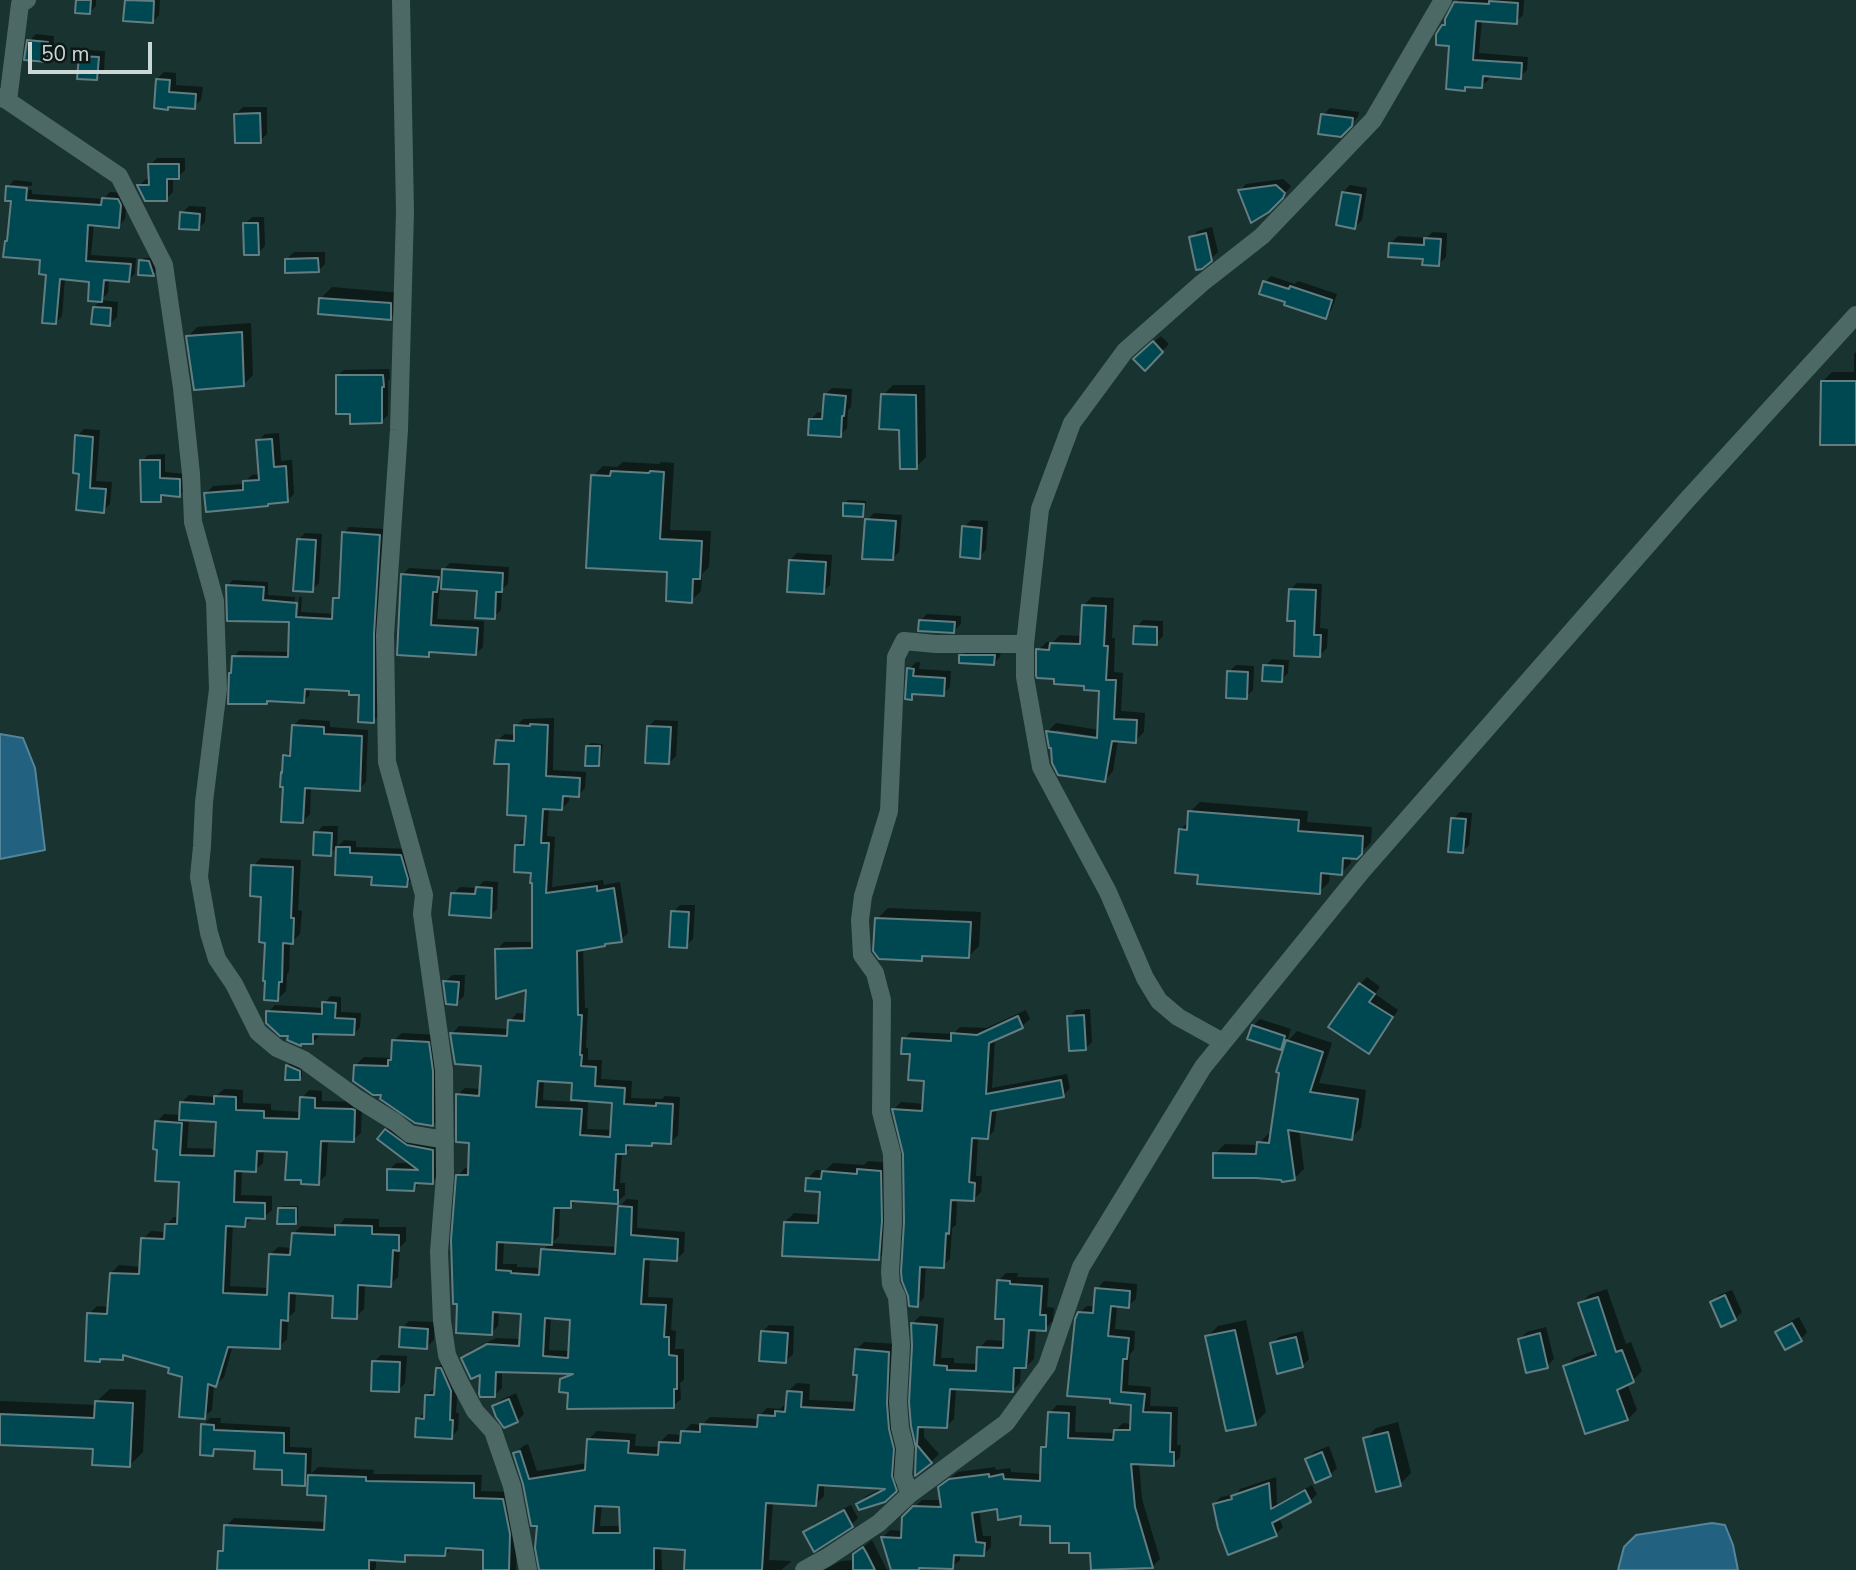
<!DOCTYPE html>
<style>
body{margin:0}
#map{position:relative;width:1856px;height:1570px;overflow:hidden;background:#193330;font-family:"Nunito Sans",sans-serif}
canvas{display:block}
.scale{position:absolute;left:28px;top:42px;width:124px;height:32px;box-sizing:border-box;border:4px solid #c9d8d5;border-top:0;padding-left:9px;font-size:21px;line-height:24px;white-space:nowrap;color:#c9d8d5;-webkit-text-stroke:5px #0d1817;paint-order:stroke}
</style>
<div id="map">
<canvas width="1856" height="1570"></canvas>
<div class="scale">50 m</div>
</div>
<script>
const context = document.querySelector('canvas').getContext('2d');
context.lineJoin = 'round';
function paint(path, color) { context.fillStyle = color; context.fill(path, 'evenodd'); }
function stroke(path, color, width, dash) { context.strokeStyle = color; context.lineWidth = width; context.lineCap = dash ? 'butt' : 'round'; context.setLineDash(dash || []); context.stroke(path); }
const water = new Path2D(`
 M0,734L23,738L35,768L45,850L0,859Z
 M1712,1523L1725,1525L1733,1545L1738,1570H1618L1624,1547L1636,1535Z`);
const shadow = new Path2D(`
 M78,0H96V6L89,13Z
 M126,0H160L159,15L152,22L125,20Z
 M1458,0H1524L1523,15L1516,22L1482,20L1479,53L1528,57L1527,70L1520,77L1489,74V79L1482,86L1468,85L1464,89L1451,44L1443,26L1447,22Z
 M36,34L54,36L53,53L46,60L29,41Z
 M87,50L105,51L104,71L97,78L80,57Z
 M164,72L176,73V85L203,87L201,100L194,107L170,105L167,108L157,79Z
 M243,107H267V134L260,141L236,114Z
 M1330,108L1359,112L1358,117L1340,135L1323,115Z
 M157,158H185V170L178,177H173V192L166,199L139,186L146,179H150V165Z
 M1283,179L1291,186L1289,189L1268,211L1240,191L1246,184Z
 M14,180L32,182V186L11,185V188L32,190V194L103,199L110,192L125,193L127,198L125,219L119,226L94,224L91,255L136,258L135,273L129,280L109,278L108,293L101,300L118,302L117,317L110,324L94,307L102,300L91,280L65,278L62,316L56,323L48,273L42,258L9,239L12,200L8,187Z
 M1350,185L1367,188L1362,220L1355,227L1343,192Z
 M189,206L206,207L205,222L198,229L182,213Z
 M252,217H264L265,246L258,253L245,224Z
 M1212,227L1218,252L1210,260L1191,238L1198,231Z
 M1433,232L1447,233L1446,257L1439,264L1391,243L1398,236L1426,238Z
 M294,252H325V264L318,271L287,259Z
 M144,258H152L156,271L153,274L140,273L141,261Z
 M1271,276L1295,284L1298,281L1337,294L1331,311L1325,317L1287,301L1265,282Z
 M332,287L401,293V307L390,318L321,298Z
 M251,323L253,375L244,384L188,337L197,327Z
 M1161,336L1169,344L1145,368L1142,352Z
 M1856,352V444L1823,381L1832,372H1854V354Z
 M389,369L390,379L388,381V415L381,422L352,412L337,376L344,370Z
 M893,385H925L926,457L916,467L901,428L883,395Z
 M832,388L852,389L851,407L848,410L847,428L840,435L811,419L818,412L824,413L825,395Z
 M84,429L100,430L96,481L112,482L110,504L103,511L80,472L77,436Z
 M279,433L281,461L292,460L294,494L287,501L206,493L213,486L245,484L244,482L252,475L261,474L258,441L265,434Z
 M165,454V472L185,474L186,489L180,495L166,494L160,500L142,461L148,455Z
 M623,462L659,464L661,462L674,463L670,530L711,531L709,567L702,574L701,591L691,601L669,570L593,476L603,466L617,467Z
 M848,500L866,501L865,512L862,515L845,504Z
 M874,513L902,515L899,552L892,559L867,520Z
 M971,520L988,521L986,550L979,557L964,527Z
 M349,527L385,529L379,716L373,721L361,694L351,690L310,687L309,696L303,701L269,700L266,702L233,671V657L239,651L290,652L291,621L227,586L233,580L268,582V595L295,597L294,617H298L299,597H302L301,612L334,614L335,599L341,593L344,533Z
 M305,533L322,534L319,583L312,590L298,540Z
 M797,553L832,555L830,585L823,592L790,560Z
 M450,563L509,567L508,584L502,589L501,610L494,617L479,589L440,587L437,619L484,621L483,647L476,654L432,651L428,655L402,575L409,568L443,570Z
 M1297,583L1322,584L1320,628L1328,629L1327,648L1320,655L1290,590Z
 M1092,597L1114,598L1112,638H1115L1114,672L1123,673L1121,711L1145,713L1144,732L1135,741L1118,740L1113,771L1105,780L1053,746L1048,731L1056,723L1099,730L1101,689L1056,677L1038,650L1047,642H1053L1060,635L1083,636L1084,605ZM1056,730L1106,738L1105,741L1056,734Z
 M927,614L961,616V624L954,631L920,621Z
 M1143,620L1163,621V636L1156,643L1136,627Z
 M968,649H1001L1000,657L993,664L961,656Z
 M1272,659L1289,660L1288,673L1281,680L1265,666Z
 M916,662H920L919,669L951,671L950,687L943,694L916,692L911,698L909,669Z
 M1236,665L1254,666L1253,690L1246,697L1229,672Z
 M554,718L553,770L586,772L585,788L578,796L569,795V801L562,809L549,808L547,836L555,837L552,887L603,880L604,885L620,882L628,933L621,940L583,948L585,1008H588L586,1048H588V1060H602L601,1079L632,1081L631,1098L662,1099L665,1096L680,1097L678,1135L671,1142L654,1141L651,1144L633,1143L625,1153L622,1152L620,1183H625V1195L617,1202L577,1200L570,1207L560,1206L559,1236L552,1243L617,1247L619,1207L627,1199L638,1200L637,1228L685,1232L684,1252L677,1259L650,1258L648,1297L673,1298L671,1330L676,1331L675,1349H684V1380L680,1383L681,1399L673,1406L570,1391L562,1380L570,1372L502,1371V1388L494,1396L482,1372L463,1358L470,1351L496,1338L521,1339L522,1312L499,1311L498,1326L491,1333L458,1176L465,1168L470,1169L471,1141L457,1095L465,1088L481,1089L483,1064L452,1034L459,1026L510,1029V1021L517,1013L526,1014L528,987L497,950L504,942H534L532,872L517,845L524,838H526L528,814L511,763L497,741L505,734L516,735V726L523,719ZM544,1079L574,1081L573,1102L543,1100ZM588,1100L613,1101L612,1130L587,1129ZM504,1241L550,1243L543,1250L542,1268L517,1267V1264H503ZM551,1317L572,1318L570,1351L549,1350Z
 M300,719L330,721V727L368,730L366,782L359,789L311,787L310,814L303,821L285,785V756L292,749L293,726Z
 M655,720L678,721L676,756L669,763L648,727Z
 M591,743L603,744L601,762L598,765L588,746Z
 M1200,802L1308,811L1307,822L1372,827L1371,842L1357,857H1351V863L1341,873L1330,872L1329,882L1319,892L1200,873L1180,830L1189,821L1190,812Z
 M1460,812L1472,813L1469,845L1462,852L1453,819Z
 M323,826H338L337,847L330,854L316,833Z
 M344,840L356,841V847L408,849L414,878L407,885L374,875L337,847Z
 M261,858L301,860L298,910L302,911L300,934L292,942H290L289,972L287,974L286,991L278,999L267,941L263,895L253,866Z
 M484,881L498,882L497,909L490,916L453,894L460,887L477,888Z
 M680,905H695L693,939L686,946L673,912Z
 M888,908L981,912L979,946L968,957L926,954L921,959L877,919Z
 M452,975H465L464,996L457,1003L445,982Z
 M1367,977L1380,987L1375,994L1398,1010L1376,1044L1369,1051L1360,984Z
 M331,996L341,997V1012L361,1013L360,1027L354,1034L319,1032V1036L312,1043L303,1042L301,1044L268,1012L275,1005L324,1008V1003Z
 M1090,1009L1092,1042L1085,1049L1069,1017L1076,1010Z
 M1026,1010L1030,1019L1022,1026L995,1039L992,1088L1067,1074L1070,1088L1063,1096L997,1108L994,1131L987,1138L978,1137L976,1176H982L981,1192L974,1199L957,1198L956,1225L952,1228L950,1259L943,1266L926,1265L924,1298L917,1305L905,1153L894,1109L901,1102L925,1104L926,1079L904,1039L911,1032L953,1034L960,1027L986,1028Z
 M1260,1019L1291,1029L1287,1041L1280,1048L1253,1026Z
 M1297,1031L1332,1043L1319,1083L1366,1090L1361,1128L1351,1138L1299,1130L1304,1169L1294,1179L1215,1154L1225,1144L1258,1145L1268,1134H1272L1288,1041Z
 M402,1033L437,1035L441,1116L433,1125L356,1065L364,1057L392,1058L393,1041Z
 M291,1063L302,1068V1076L299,1079L287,1078L288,1065Z
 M224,1089L243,1090V1103L271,1104V1110L301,1112L302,1098L309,1090L322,1091V1101L362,1102L361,1133L353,1140H328L326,1175L318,1183L289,1151L264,1149L263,1163L255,1170H242L241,1195L272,1196V1210L264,1217H253L245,1225L233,1224L230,1286L269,1288L270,1255L278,1247L293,1248V1234L301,1226L337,1228L345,1218L379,1219V1227H406V1241L400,1247L398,1277L390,1285L365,1284L364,1309L356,1317L335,1294L296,1292L295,1311L288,1318L287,1339L279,1347L233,1345L224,1377L216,1385L214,1384L212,1410L204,1417L183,1375L171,1367L126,1354L122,1358L103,1357L100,1360L89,1314L97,1306L110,1307L111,1273L119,1265L141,1267L143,1239L151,1231L166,1232V1225L174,1217H179L181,1180L159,1148L157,1122L164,1114L181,1115V1103L189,1095L215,1097ZM189,1119L218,1121L217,1149L187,1148Z
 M393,1123L440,1143L439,1175L432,1182L422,1181L414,1189L389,1170L396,1163H412L386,1130Z
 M868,1161L889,1163L888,1249L879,1258L785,1222L794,1213L821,1215V1190L807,1179L816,1170H826L833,1163L864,1165Z
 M283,1206H298V1220L295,1223L280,1209Z
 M1006,1273H1018L1017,1277L1049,1278L1047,1307L1054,1308L1053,1321L1045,1329L1036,1328L1034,1359L1026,1367L1021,1366L1020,1383L1012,1391L956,1388L954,1419L946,1427L924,1425V1437L939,1454L931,1462L918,1448L913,1426L912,1324L920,1316L944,1318L941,1358H954V1363L978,1364L979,1348L987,1340L1005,1341L1006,1318L998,1281Z
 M1104,1281L1137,1284L1136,1299L1128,1306L1117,1305L1115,1329L1135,1331L1134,1350L1130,1354L1128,1385L1151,1387L1150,1406L1178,1407L1177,1445H1181L1180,1457L1173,1464L1139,1463L1142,1499L1160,1559L1153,1566L1093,1570L1092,1551L1071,1541L1051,1524L998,1507L979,1510L983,1536H991V1547L983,1555L960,1554V1560L952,1567L923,1566L919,1570L883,1537L890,1530L903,1531V1518L922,1500H942L948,1480L958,1472L995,1467L996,1470L1010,1468L1011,1472L1042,1474L1043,1447L1048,1441L1050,1413L1057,1405L1076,1406L1075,1432L1115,1433V1431L1123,1423L1132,1424L1133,1404L1112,1402L1079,1313L1087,1306H1096L1097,1289Z
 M1607,1289L1626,1344L1631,1342L1642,1371L1633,1380L1627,1383L1637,1410L1628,1419L1565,1367L1574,1358L1596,1350L1580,1304L1589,1295Z
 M1732,1290L1742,1312L1735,1319L1712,1302L1719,1295Z
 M1799,1317L1807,1332L1801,1339L1778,1332L1784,1325Z
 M1246,1320L1266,1412L1255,1423L1207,1337L1218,1326Z
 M409,1321L434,1322V1340L427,1347L402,1328Z
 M769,1325L794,1326L793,1354L786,1361L762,1332Z
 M1546,1327L1554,1359L1547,1366L1520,1339L1527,1332Z
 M1303,1331L1309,1359L1302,1366L1272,1344L1279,1337Z
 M864,1342L897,1344L904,1481L884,1500L858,1504L866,1496L884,1487L824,1484V1496L816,1504L773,1502L769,1560L792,1561L781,1570H686L687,1548L661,1547L662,1570H541L539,1525L515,1454L523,1446L528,1444L537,1471L587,1463L589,1439L597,1431L636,1434L635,1446L660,1447V1442L668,1434L683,1435V1432L691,1424L702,1425L710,1417L759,1419V1416L767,1408L780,1409L785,1404H788V1391L797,1383L810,1384L809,1400L856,1402L858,1373L856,1350ZM602,1504L621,1505V1526H600Z
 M381,1355L407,1356L405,1383L398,1390L374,1362Z
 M444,1362L458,1383L456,1413H459L458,1430L451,1437L418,1419L425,1412L427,1395L434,1388H436L437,1369Z
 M110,1389L146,1390L143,1452L130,1465L95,1447L0,1443V1401L96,1405V1402Z
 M516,1393L524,1414L517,1421L494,1407L501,1400Z
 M210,1418H221L220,1423L290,1427V1447L312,1448L311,1474L318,1467L374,1470L373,1474L482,1475L481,1491L511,1492L517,1525L516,1570H484L485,1548L453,1546L445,1555L410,1553L404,1560L376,1559V1568L374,1570H219L220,1552L225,1547L226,1526L234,1518L326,1522L327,1494L310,1479L304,1485L256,1449L219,1447L213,1454L203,1425Z
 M1398,1422L1411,1473L1400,1484L1365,1439L1376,1428Z
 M1329,1446L1337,1468L1330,1475L1307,1459L1314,1452Z
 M1276,1477L1277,1504L1312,1485L1317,1494L1310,1501L1279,1518L1283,1527L1276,1534L1214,1504L1221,1497L1236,1494L1240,1489Z
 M851,1505L858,1518L851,1525L807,1531L814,1524Z
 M872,1540L887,1570H824L841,1561L855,1560V1554Z`);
const building = new Path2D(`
 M76,0H91L90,14L75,13Z
 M125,0L154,1L153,23L123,21Z
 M1489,1L1518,3L1517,24L1476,21L1473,60L1522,63L1521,79L1483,76L1482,88L1465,87V91L1446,89L1449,46L1436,45V34L1442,25H1445V19L1454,2L1489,4Z
 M27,40L48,42L47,62L24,60Z
 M79,56L99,57L97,80L77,79Z
 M156,79L170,80L169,92L196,94L195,109L168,107V110L154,108Z
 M260,113L261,143H235L234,114Z
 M1321,114L1353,118L1352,126L1341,137L1318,134Z
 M148,164H179V179H167V201H145L137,185H149Z
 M1276,185L1285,193L1283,198L1269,212L1251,223L1238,190Z
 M6,186L27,188L26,200L101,205L102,198L118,199L121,205L119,228L88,225L86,261L131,264L129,282L104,280L102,302L88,301L89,282L60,279L56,324L42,323L46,275L39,274L40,260L3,257L5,241H7L11,201H5Z
 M1342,192L1361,195L1355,229L1336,225Z
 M180,212L200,214L199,230L179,229Z
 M243,223H258L259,255H244Z
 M1206,233L1212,261L1202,269L1196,270L1189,237Z
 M1424,238L1441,239L1439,266L1422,265L1423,259L1388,257L1389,243L1424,245Z
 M318,258L319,272L285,273V259Z
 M139,260L149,261L154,276L138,275Z
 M1263,281L1289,289L1290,286L1332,300L1326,319L1284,305L1285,302L1259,294Z
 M319,298L391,303V320L318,314Z
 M93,307L111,308L110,326L91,324Z
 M242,332L244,386L194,390L186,336Z
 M1153,341L1163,352L1145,371L1133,359Z
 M336,375H383L384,387H382V423L350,424V414H336Z
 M1821,381H1856V445H1820Z
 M824,394L846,396L844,416H842L841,437L808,435L809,419H822Z
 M881,394L916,395L917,469H900L899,430L879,429Z
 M75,435L93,437L90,488L106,489L104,513L76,510L79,474L73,473Z
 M272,439L274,467L286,466L288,502L268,504V506L206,512L204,493L243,490V481L259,480L256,440Z
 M140,460H160V478L180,479V497L161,495V502H141Z
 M611,471L649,473L650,471L664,472L660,539L702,541L700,579H693L692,603L666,601L667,572L586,568L591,475L610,476Z
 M843,503L864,504L863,517L843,516Z
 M865,519L896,521L893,560L862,559Z
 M962,526L982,528L980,559L960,557Z
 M342,532L380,535L374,634V723L358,722L359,695H349V691L305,689L304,703L267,701V704H228L229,673H231L232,656L288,657L289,622L227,621L226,585L264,587L263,600L297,603L296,617L332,619L333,598H339Z
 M297,539L316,540L313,592L293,591Z
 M789,560L826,562L824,594L787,592Z
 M442,569L503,573L502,592H496L495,619L475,618L477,591L441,589Z
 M401,574L439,577L437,592H433L431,625L478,628L476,655L429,652V657L397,655Z
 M1289,589L1316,590L1314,635H1321L1320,657L1294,656L1295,621H1287Z
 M1082,605L1106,606L1104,646H1108L1106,680H1116L1114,719L1137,720L1136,743L1112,741L1105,782L1058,775L1052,763L1051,748H1049L1046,731L1097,738L1099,691L1084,690V686L1054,684V679L1037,678L1036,676V649L1049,650L1050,643L1080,644Z
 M919,620L955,622L954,633L918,631Z
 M1134,626L1157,627V645L1133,644Z
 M959,655H995L994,665L959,663Z
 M1263,665L1283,666L1282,682L1262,681Z
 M907,668L914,669L913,676L945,678L944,696L912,694V700L905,699Z
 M1227,671L1248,672L1247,699L1226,698Z
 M530,724L548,725L546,776L580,778L579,797L563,796L562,810L543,809L541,843H549L546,893L597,886V891L614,888L622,942L605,944V946L577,951L578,1015H582L580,1055H582L581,1066L596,1067L595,1086L625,1088L624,1104L656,1106V1103L673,1104L671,1144L652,1143V1146L626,1145V1154H616L614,1190H618V1204L571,1201V1208H554L552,1245L497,1242L496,1270L511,1271V1273L539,1275L541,1249L615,1254L618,1206L632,1207L631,1235L678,1239L677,1261L644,1259L641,1304L666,1305L664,1337H669V1355L677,1356V1389H674V1408L567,1409L568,1393L559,1392L560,1379L573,1374L496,1372L495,1397H480L479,1394L480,1375L471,1379L461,1358L487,1344L519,1346L521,1314L493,1312L492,1335L456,1333L457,1304H453L451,1240L456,1175H468L469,1143L456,1142V1094L479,1096L481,1066L455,1064L450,1033L507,1036L508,1020L524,1021L526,990L496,999L495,949L532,948V883H530L531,873L514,872L515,845H524L526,816L507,815L509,764H494L496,740L514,741V725L530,726ZM538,1081L572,1083L571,1100L612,1103L610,1137L580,1135L582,1109L536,1107ZM545,1318L570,1320L568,1358L543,1356Z
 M292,725L324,727V734L362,736L360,791L305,788L303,823L281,822L283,787H280L281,772L282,773L283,755L290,756Z
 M647,726L671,727L669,764L645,763Z
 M586,746H600L599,766H585Z
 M1188,811L1299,820L1298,831L1363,836L1362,854L1357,859L1343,858L1342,875L1321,873L1320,894L1197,884L1198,875L1175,873L1179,829L1187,830Z
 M1451,818L1466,819L1463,853L1448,852Z
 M314,832L332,833L331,856L313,855Z
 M336,847H350V853L401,855L408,879L407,887L371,885L372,877L335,875Z
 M251,865L293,867L291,918H294L293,944L283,943L282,982H279L278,1001L264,1000L265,981H263L265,943L259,942L261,897L250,896Z
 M476,887L492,888L491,918L449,915L451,893L475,894Z
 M671,911L689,912L687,948L669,947Z
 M875,918L971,922L969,958L922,956V961L879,959L873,951Z
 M443,981L459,982L457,1005L446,1004Z
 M1359,983L1375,994L1369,1002L1393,1017L1369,1054L1328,1027Z
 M322,1002L336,1003L335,1018L355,1019L354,1035L313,1034V1044H301V1046L287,1040L288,1036H280L266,1023V1011L322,1014Z
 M1084,1015L1086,1050L1069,1051L1067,1016Z
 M1018,1016L1023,1028L989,1043L986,1094L1061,1080L1064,1097L991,1111L988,1139L972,1138L969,1182L975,1183L974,1201L951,1200L949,1234L946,1233L944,1268L920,1267L918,1307L909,1306L908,1296L902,1281L901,1272L904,1222L903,1154L892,1109L922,1111L924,1081L908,1080L910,1054H901L902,1038L951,1041V1033L977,1035Z
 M1252,1025L1285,1036L1281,1050L1247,1039Z
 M392,1040L429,1042L433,1071V1126L415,1123L380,1099L381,1095H373L353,1081L354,1065L388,1066V1060H391Z
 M1286,1040L1323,1052L1310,1092L1358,1099L1352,1140L1288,1130L1295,1180L1282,1182L1281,1180L1256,1178H1213V1153L1256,1154L1257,1142L1269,1143L1279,1073L1276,1072Z
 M286,1065L300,1071V1080H285Z
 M214,1096L236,1097V1110L264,1111V1118L299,1119L300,1097L315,1098V1108L352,1109L355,1110L354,1142L321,1141L319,1185L301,1184V1180H285L287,1152L257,1151L256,1172L235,1171L234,1202L265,1203V1219L246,1218L245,1227L226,1226L223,1293L267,1295L269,1254L290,1255L292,1233L335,1235V1225L372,1226V1234L399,1235V1251L393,1250L391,1287L358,1285L357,1319L332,1318L333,1296L289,1293L288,1321L281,1320L280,1349L228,1347L216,1387L208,1384L205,1419L179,1417L182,1377L168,1373L169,1368L123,1355V1360L100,1359V1362L85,1361L87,1313L107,1314L110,1273L139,1274L141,1238L164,1239L165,1224H177L179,1182L155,1181L157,1150L153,1149L155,1121L182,1123L180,1155L214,1156L216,1122L179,1120L180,1102L214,1104Z
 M385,1129L407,1145L433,1150V1184L415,1183L414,1191L387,1190V1169L418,1170L377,1139Z
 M857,1169L881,1171L882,1221L879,1260L782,1256L784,1222L818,1223L820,1192L805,1191L806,1178L821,1179L822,1171L857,1174Z
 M278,1208H296V1224H277Z
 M997,1280L1010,1281V1284L1042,1286L1040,1315H1046V1331L1029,1330L1026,1368H1014L1013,1392L950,1389L947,1428L918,1427L917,1445L932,1463L915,1476L916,1448L911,1426L909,1402L912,1346L911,1323L937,1325L934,1365L947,1366V1370L976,1371L977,1347L1003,1348L1004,1319H995Z
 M1095,1288L1130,1291L1129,1308L1111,1306L1108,1336L1129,1338L1127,1359H1123L1121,1392L1145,1394L1143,1412L1171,1413L1170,1452H1174V1466L1131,1464L1135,1507L1153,1568L1091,1570L1090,1553H1069V1543H1050V1526L1020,1525L1021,1516L998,1520L997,1509L972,1513L976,1542L985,1543L984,1556L954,1555L953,1569L919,1568V1570H891L881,1537L901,1538L902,1517L913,1506L941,1507L938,1487L949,1479L989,1474V1477L1003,1474L1004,1479L1040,1481L1041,1447H1046L1048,1412L1069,1413L1068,1438L1113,1440L1114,1430H1130L1131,1405L1110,1403V1399L1067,1396L1075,1319L1078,1312L1093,1313Z
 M1725,1295L1736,1320L1721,1327L1710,1302Z
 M1598,1297L1616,1352L1622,1350L1634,1382L1617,1390L1628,1420L1585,1434L1563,1366L1596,1355L1578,1303Z
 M1792,1323L1802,1341L1785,1350L1775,1332Z
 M400,1327L428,1329L427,1349L399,1347Z
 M1235,1330L1256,1425L1226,1431L1205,1336Z
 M761,1331L788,1333L786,1363L759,1361Z
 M1540,1333L1548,1368L1526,1373L1518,1339Z
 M1296,1337L1303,1367L1277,1374L1270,1343Z
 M855,1349L889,1352L887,1403L889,1429L894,1449L892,1476L897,1491L885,1502L859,1510L856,1504L885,1489L818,1485L816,1506L766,1503L762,1570H684L685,1550L654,1548V1570H539L535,1548L537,1526H531L523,1484L513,1453L520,1451L529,1479L585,1470L587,1439L629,1441L628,1453L658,1455L659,1442L680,1443L681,1431L700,1432V1424L757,1427L758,1415L775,1416V1411L785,1412L787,1391L802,1392L801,1407L854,1410L857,1375H853ZM595,1506L619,1507L620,1533H593Z
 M372,1361L400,1362L399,1392L371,1391Z
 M436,1368H441L451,1391L450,1420H453L452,1439L415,1437L416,1418L424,1419L425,1395H434Z
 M509,1399L518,1422L504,1428L496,1417L492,1406Z
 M95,1401L133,1403L130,1467L92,1465L93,1449L0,1445V1414L94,1418Z
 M201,1424L214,1425V1430L284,1433V1453L306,1454L305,1486L282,1485V1470L254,1469L255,1451L214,1449L213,1456L200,1455Z
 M1388,1432L1401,1486L1376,1492L1363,1438Z
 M1322,1452L1331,1476L1315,1483L1305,1459Z
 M308,1475L366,1477V1481L474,1483V1498L503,1499L510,1534L509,1570H483V1550L446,1548L445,1556L405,1555V1562L369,1560V1570H217L218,1551H223L224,1525L324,1530L326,1496L307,1495Z
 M1269,1483L1271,1509L1305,1490L1311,1502L1272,1523L1277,1536L1228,1555L1218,1528L1213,1504L1232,1499L1231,1496Z
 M844,1510L853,1527L814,1552L803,1532Z
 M863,1547L867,1554L875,1570H853V1554Z`);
const minor = new Path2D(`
 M401,0L405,212L399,430L385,635L387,762L424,895L422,914L444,1070L445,1176L439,1252L442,1321L447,1355L459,1381L475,1411L493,1431L512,1486L528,1570
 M0,97L8,101L119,176L164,265L182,388L191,474L193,522L215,601L218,689L204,802L202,846L199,877L209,933L217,959L234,984L258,1032L277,1048L304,1060L358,1099L395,1122L410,1134L445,1140
 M8,101L20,4L27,0
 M1223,1042L1178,1017L1159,1001L1145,978L1108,892L1041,767L1025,677V644L1040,509L1072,423L1125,351L1202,283L1262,236L1373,120L1443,0
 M910,1494L903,1476L905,1448L900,1428L898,1402L901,1345L897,1297L891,1284L890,1272L893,1221L892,1154L881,1112L882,1000L875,973L862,955L860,920L863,896L889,811L896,657L904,641L936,644H1025
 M804,1570L826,1558L879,1523L910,1494L1006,1423L1047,1366L1081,1267L1203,1067L1361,872L1686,501L1856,315`);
paint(water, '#226180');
stroke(water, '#54859a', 2);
paint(shadow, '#0007');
paint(building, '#004851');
stroke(building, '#627e83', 2);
stroke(minor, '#4d6965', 18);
</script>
